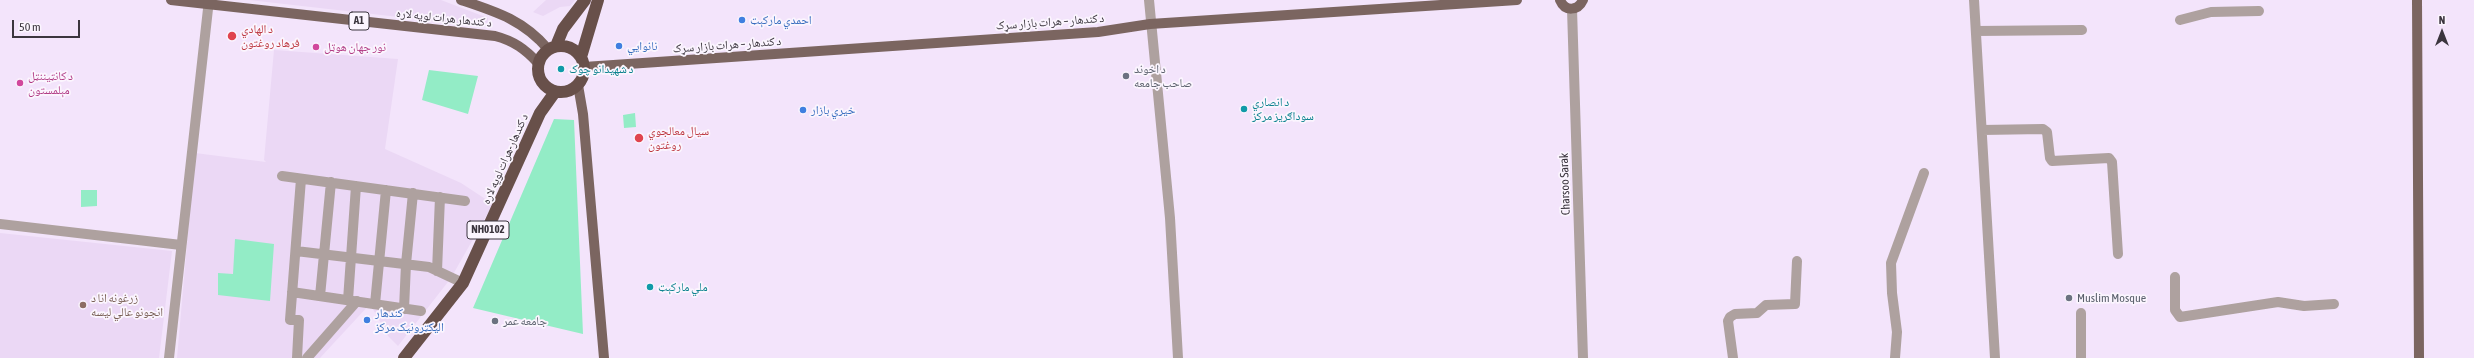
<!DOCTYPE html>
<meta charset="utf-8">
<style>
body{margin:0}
#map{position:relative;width:2474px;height:358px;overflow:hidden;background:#f3e4fb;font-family:"Asap Condensed",sans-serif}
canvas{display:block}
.north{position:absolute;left:2422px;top:12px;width:40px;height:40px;-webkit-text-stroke:3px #fbf5fe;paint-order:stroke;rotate:0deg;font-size:11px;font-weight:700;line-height:16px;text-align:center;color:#3b353e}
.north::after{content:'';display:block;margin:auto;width:14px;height:18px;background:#3b353e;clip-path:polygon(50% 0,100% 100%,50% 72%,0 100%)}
.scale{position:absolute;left:12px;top:20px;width:68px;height:18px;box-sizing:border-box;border:2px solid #3b353e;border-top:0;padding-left:5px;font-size:12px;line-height:14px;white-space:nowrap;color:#3b353e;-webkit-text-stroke:3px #fbf5fe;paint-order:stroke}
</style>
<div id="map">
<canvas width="2474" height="358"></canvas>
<div class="north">N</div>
<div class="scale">50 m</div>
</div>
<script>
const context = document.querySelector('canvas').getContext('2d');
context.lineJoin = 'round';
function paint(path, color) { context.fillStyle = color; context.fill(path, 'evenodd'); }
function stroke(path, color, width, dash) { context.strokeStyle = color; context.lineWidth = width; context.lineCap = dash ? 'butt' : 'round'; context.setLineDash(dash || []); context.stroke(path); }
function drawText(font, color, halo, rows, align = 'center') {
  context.font = font + ' "Asap Condensed","Noto Naskh Arabic",sans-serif'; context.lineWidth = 3.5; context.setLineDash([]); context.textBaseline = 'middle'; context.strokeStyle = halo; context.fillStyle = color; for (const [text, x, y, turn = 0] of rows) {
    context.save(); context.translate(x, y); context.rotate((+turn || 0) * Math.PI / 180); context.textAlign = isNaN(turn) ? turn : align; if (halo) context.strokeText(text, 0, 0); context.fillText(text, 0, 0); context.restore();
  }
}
const built = new Path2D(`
 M249,0H441L488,18L487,27Z
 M546,0H575L570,6L560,7L543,16L533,12Z
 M274,50L398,59L385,149L461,183L493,204L451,278L398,346L388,336L370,304L320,358H177L195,153L266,162L264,160Z
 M0,233L172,251L159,358H0Z`);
const green = new Path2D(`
 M429,70L478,76L468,114L422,100Z
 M635,113L636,127L624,128L623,115Z
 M554,119L574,120L583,334L473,308Z
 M81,190H97V206L81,207Z
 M235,239L274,244L270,301L218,295V273L233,274Z`);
const minor = new Path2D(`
 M1149,0L1170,218L1178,358
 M1974,0L1995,358
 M1572,9L1583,358
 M2180,20L2211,12L2259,11
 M1976,31L2082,30
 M1982,130L2043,129L2047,132L2050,158L2052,161L2109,158L2112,162L2118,254
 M282,176L465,201
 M0,224L181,245
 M296,251L429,267L463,283
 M437,271L440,197
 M2175,277V310L2180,317L2278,302L2304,306L2334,304
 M292,292L421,311
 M320,296L331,182
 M348,300L356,186
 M375,304L386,190
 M404,309L406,264L413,193
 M2081,313V358
 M169,358L209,0
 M297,358L299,320H290L301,179
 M307,358L357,301
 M1733,358L1728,321L1730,317L1735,314L1757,313L1766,305L1795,304L1797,261
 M1895,358L1897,332L1892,293L1891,263L1924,173`);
const major = new Path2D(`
 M171,0L495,36C514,41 525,49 538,63
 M461,0C497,12 523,20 548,49
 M1560,0C1565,12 1578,11 1583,0
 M2417,0L2419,358
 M584,67L1098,32L1150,24L1517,0
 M578,85L583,114L604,358`);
const highway = new Path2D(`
 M538 69a23 23 0 1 1 46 0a23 23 0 1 1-46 0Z
 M556,46L563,29L585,0
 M581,57L598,0
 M404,358L463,283L540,113L555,92`);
const markers = [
 [742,20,4,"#3f7fe0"],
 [232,36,5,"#e0444e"],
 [619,46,4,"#3f7fe0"],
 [316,47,4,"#d1479c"],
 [561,69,4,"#0f9aa8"],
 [1126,76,4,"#6b7280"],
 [20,83,4,"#d1479c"],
 [1244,109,4,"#0f9aa8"],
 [803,110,4,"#3f7fe0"],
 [639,138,5,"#e0444e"],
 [650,287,4,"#0f9aa8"],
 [2069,298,4,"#6b7280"],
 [83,305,4,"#8d6e63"],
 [367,320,4,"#3f7fe0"],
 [495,321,4,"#6b7280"]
];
const shields = [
 [359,21,20],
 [488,230,42]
];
const shieldNames = [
 ["A1",359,21],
 ["NH0102",488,230]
];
const streetNames = [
 ["د کندهار هرات لویه لاره",444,18,6],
 ["د کندهار – هرات بازار سړک",1050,22,-4],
 ["د کندهار – هرات بازار سړک",727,45,-4],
 ["د کندهار-هرات لويه لاره",505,159,-66],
 ["Charsoo Sarak",1565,184,-92]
];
const shopNames = [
 ["احمدي مارکېټ",750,20],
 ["نانوايي",627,46],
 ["خیري بازار",811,110],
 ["کندهار",375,313],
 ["الیکټرونیک مرکز",375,327]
];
const healthNames = [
 ["د الهادي",241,29],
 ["فرهاد روغتون",241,43],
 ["سيال معالجوي",648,131],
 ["روغتون",648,145]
];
const hotelNames = [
 ["نور جهان هوټل",324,47],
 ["د کانټيننټل",28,76],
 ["مېلمستون",28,90]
];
const cultureNames = [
 ["د شهيدانو چوک",569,69],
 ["د انصاري",1252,102],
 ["سوداګریز مرکز",1252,116],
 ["ملي مارکېټ",658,287]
];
const worshipNames = [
 ["د اخوند",1134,69],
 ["صاحب جامعه",1134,83],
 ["Muslim Mosque",2077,298],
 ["جامعه عمر",503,321]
];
const educationNames = [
 ["زرغونه انا د",91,298],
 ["انجونو عالي لیسه",91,312]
];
paint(built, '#ebd8f5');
paint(green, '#93ecc6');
stroke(minor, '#aea19f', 10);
stroke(major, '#7b6560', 10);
stroke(highway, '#68504a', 12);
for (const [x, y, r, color] of markers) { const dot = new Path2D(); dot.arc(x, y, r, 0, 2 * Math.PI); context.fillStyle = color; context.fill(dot); stroke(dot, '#fbf5fe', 1.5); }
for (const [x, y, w] of shields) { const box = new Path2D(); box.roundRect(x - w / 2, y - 9, w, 18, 3); context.fillStyle = '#fbf5fe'; context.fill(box); stroke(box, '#3b353e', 1); }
drawText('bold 11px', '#3b353e', null, shieldNames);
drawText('12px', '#3b353e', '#fbf5fe', streetNames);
drawText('12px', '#366cbe', '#fbf5fe', shopNames, 'left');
drawText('12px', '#be3a42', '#fbf5fe', healthNames, 'left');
drawText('12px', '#b23c85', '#fbf5fe', hotelNames, 'left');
drawText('12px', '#0d838f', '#fbf5fe', cultureNames, 'left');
drawText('12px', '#5b616d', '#fbf5fe', worshipNames, 'left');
drawText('12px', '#785e54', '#fbf5fe', educationNames, 'left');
</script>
